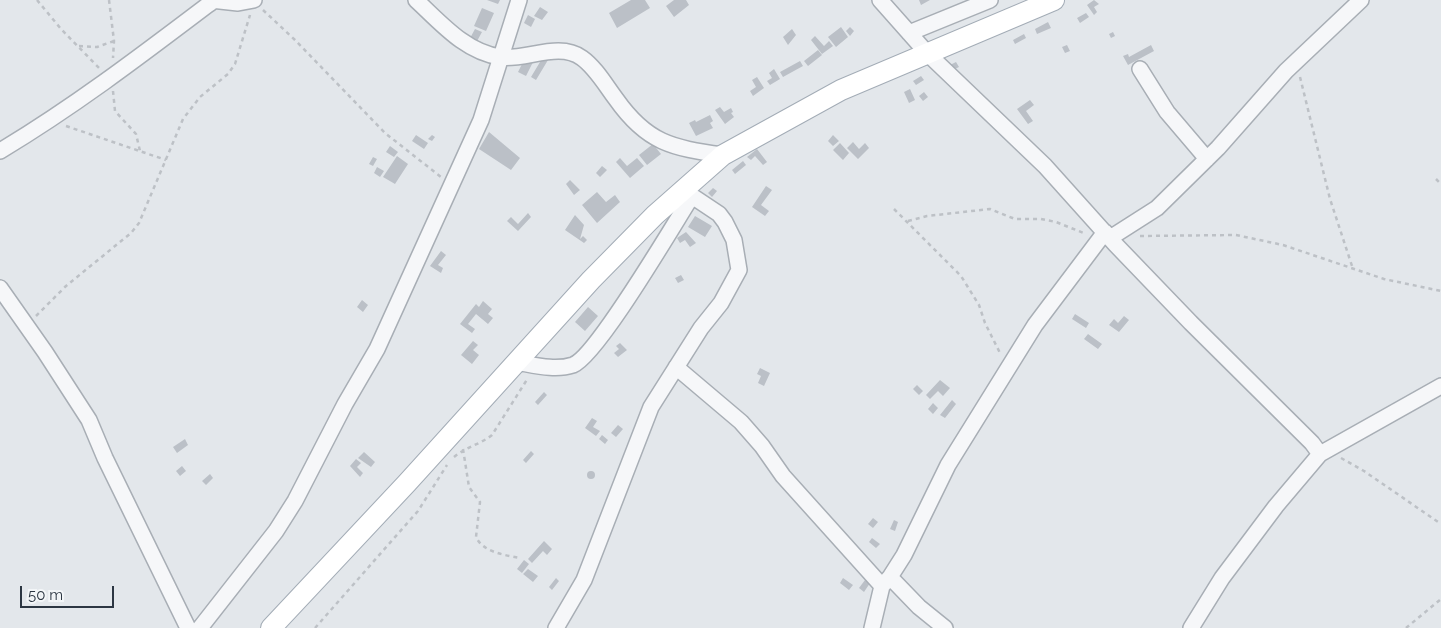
<!DOCTYPE html>
<style>
body{margin:0}
#map{position:relative;width:1441px;height:628px;overflow:hidden;background:#e3e7eb;font-family:Raleway,sans-serif}
canvas{display:block}
.scale{position:absolute;left:20px;top:586px;width:94px;height:22px;box-sizing:border-box;border:2px solid #2c3642;border-top:0;padding-left:6px;font-size:15px;line-height:18px;white-space:nowrap;color:#2c3642;-webkit-text-stroke:4px #f3f6f8;paint-order:stroke}
</style>
<div id="map">
<canvas width="1441" height="628"></canvas>
<div class="scale">50 m</div>
</div>
<script>
const context = document.querySelector('canvas').getContext('2d');
context.lineJoin = 'round';
function paint(path, color) { context.fillStyle = color; context.fill(path, 'evenodd'); }
function stroke(path, color, width, dash) { context.strokeStyle = color; context.lineWidth = width; context.lineCap = dash ? 'butt' : 'round'; context.setLineDash(dash || []); context.stroke(path); }
const building = new Path2D(`
 M487,0H500L498,4Z
 M631,0H645L650,8L617,28L609,13Z
 M674,0H686L689,5L674,17L666,6Z
 M919,0H930L921,5Z
 M1094,0L1099,4L1094,7L1097,12L1094,15L1087,5Z
 M540,7L548,12L542,20L534,16Z
 M482,8L494,13L486,31L474,26Z
 M1086,13L1089,17L1080,23L1077,18Z
 M528,15L535,19L531,27L524,23Z
 M1048,22L1051,28L1037,34L1035,29Z
 M841,27L848,37L836,47L828,37Z
 M850,27L854,31L850,36L846,31Z
 M475,29L482,32L476,43L469,40Z
 M792,29L796,35L788,45L783,37Z
 M1113,32L1115,36L1111,38L1109,34Z
 M1024,34L1026,38L1015,44L1013,40Z
 M815,36L824,46L829,41L833,46L822,54L811,40Z
 M1067,45L1070,51L1065,53L1062,47Z
 M1151,45L1154,51L1128,65L1123,56L1128,54L1129,57Z
 M818,50L822,55L808,66L804,61Z
 M543,57L548,60L536,80L531,77Z
 M525,58L533,62L526,76L518,72Z
 M800,61L803,66L783,77L780,72Z
 M956,62L959,67L951,71L948,66Z
 M774,69L780,79L770,85L767,81L772,78L769,73Z
 M921,76L924,80L916,85L913,81Z
 M757,77L764,88L753,96L750,91L756,87L752,80Z
 M910,89L915,100L909,103L904,92Z
 M924,92L928,97L923,101L919,96Z
 M1030,100L1034,105L1026,111L1033,121L1028,124L1017,109Z
 M720,107L724,112L731,108L733,112L731,113L734,117L725,124L715,110Z
 M710,115L713,121L710,123L713,128L696,136L689,123L695,120L696,122Z
 M489,132L520,158L511,170L479,149Z
 M416,135L428,143L424,149L412,141Z
 M432,135L435,137L432,141L428,139Z
 M833,135L839,141L833,146L828,141Z
 M853,142L859,149L865,143L869,148L858,159L847,148Z
 M840,143L849,153L843,160L833,150Z
 M653,144L661,154L647,165L639,155Z
 M390,146L398,152L394,157L386,152Z
 M757,149L767,162L763,165L755,156L751,160L747,157Z
 M397,156L408,164L395,184L383,177Z
 M373,157L377,159L373,166L369,164Z
 M620,158L627,166L637,158L644,166L630,178L616,162Z
 M743,161L746,165L735,174L732,170Z
 M602,166L607,170L600,177L596,173Z
 M377,167L384,171L380,177L374,173Z
 M570,180L580,190L574,195L566,184Z
 M766,186L772,190L761,205L769,211L765,216L752,207Z
 M713,188L717,191L712,197L708,193Z
 M597,192L606,202L615,195L620,202L597,223L582,205Z
 M528,213L531,217L518,231L507,221L511,217L518,224Z
 M575,215L584,225L580,239L583,236L587,240L584,243L565,230Z
 M695,216L712,226L705,237L688,227Z
 M686,232L696,243L690,247L685,240L680,243L677,238Z
 M441,251L446,255L438,265L443,268L441,273L430,266Z
 M681,275L684,280L678,283L675,278Z
 M362,300L368,305L363,312L357,307Z
 M483,301L492,309L488,314L493,318L488,324L476,314L468,324L475,329L472,333L460,324L476,304L479,307Z
 M588,307L598,316L585,331L575,322Z
 M1075,314L1089,323L1086,328L1072,319Z
 M1124,316L1129,320L1119,332L1109,325L1114,319L1118,323Z
 M1088,334L1102,344L1098,349L1084,339Z
 M473,341L478,345L473,350L479,355L472,364L461,355Z
 M620,343L627,350L618,357L614,353L619,349L616,346Z
 M760,368L770,373L764,386L758,383L761,376L757,374Z
 M940,380L950,388L943,396L938,391L930,399L926,395Z
 M917,385L923,391L919,395L913,389Z
 M544,392L547,395L538,405L535,402Z
 M952,400L956,404L945,418L940,415Z
 M933,403L938,408L933,414L928,409Z
 M592,418L597,421L593,427L600,431L596,436L585,428Z
 M618,425L623,429L616,437L611,433Z
 M602,435L608,440L605,444L599,439Z
 M185,439L188,445L177,453L173,447Z
 M531,451L534,454L526,463L523,460Z
 M364,452L375,462L371,467L358,458Z
 M356,459L361,463L357,467L363,473L360,477L350,466Z
 M182,466L186,471L180,476L176,471Z
 M587 475a4 4 0 1 1 8 0a4 4 0 1 1-8 0Z
 M210,474L213,478L206,485L202,481Z
 M873,518L878,522L873,528L868,524Z
 M894,520L898,522L895,531L890,529Z
 M872,538L880,544L876,548L869,542Z
 M544,541L552,549L547,555L543,551L532,563L528,559Z
 M524,560L529,564L522,573L517,569Z
 M528,569L538,576L533,582L523,574Z
 M556,578L559,581L552,590L549,587Z
 M843,578L853,585L849,590L840,583Z
 M865,580L870,583L864,592L859,588Z`);
const path = new Path2D(`
 M37,0L61,29L101,70
 M109,0L114,41L113,58
 M263,10L295,40L385,133L441,177
 M79,46L97,47L114,41
 M1300,77L1330,199L1353,269
 M113,91L115,111L136,134L140,151
 M66,126L166,160
 M1436,179L1441,184
 M894,209L961,276L979,305L985,323L1001,355
 M908,221L927,216L990,209L1015,219H1041L1056,222L1086,234
 M1140,236L1236,235L1283,245L1384,279L1441,291
 M36,316L66,286L131,233L139,223L183,119L200,97L228,74L235,64L250,15
 M463,449L469,487L480,502L476,537C483,552 504,555 520,558
 M454,457C466,447 481,444 492,435L528,378
 M1341,458L1364,471L1441,524
 M315,628L418,511L447,465
 M1406,628L1441,599`);
const minor = new Path2D(`
 M211,0L238,3L254,0
 M416,0C440,22 465,52 500,57C525,61 559,41 582,58C596,68 606,86 616,99C647,143 672,148 723,155
 M880,0L927,53L1045,166L1115,244L1191,323L1312,443L1320,454
 M909,33L990,0
 M1140,69L1167,112L1207,159
 M0,151C75,106 143,54 213,1
 M1110,238L1157,208L1218,148L1286,71L1361,0
 M0,288L45,352L89,420L105,458L188,628
 M516,362C534,365 555,371 573,365C597,356 674,224 692,196
 M676,367L741,422L762,446L783,476L882,586
 M890,577L919,607L945,628
 M200,628L276,531L295,501L345,404L377,349L481,120L519,0
 M556,628L584,580L651,407L701,328L721,303L739,270L734,240L725,222L719,214L683,190
 M872,628L882,586L890,577L904,555L948,465L1035,325L1105,232
 M1191,628L1222,578L1276,506L1320,454L1441,386`);
const major = new Path2D(`
 M271,628L407,483L591,280L655,215L723,155L841,90L1054,0`);
paint(building, '#bbc0c7');
stroke(minor, '#a8aeb5', 18);
stroke(major, '#a3acb6', 22);
stroke(path, '#bdc1c6', 2.5, [4, 4]);
stroke(minor, '#f6f7f9', 15);
stroke(major, '#fff', 20);
</script>
